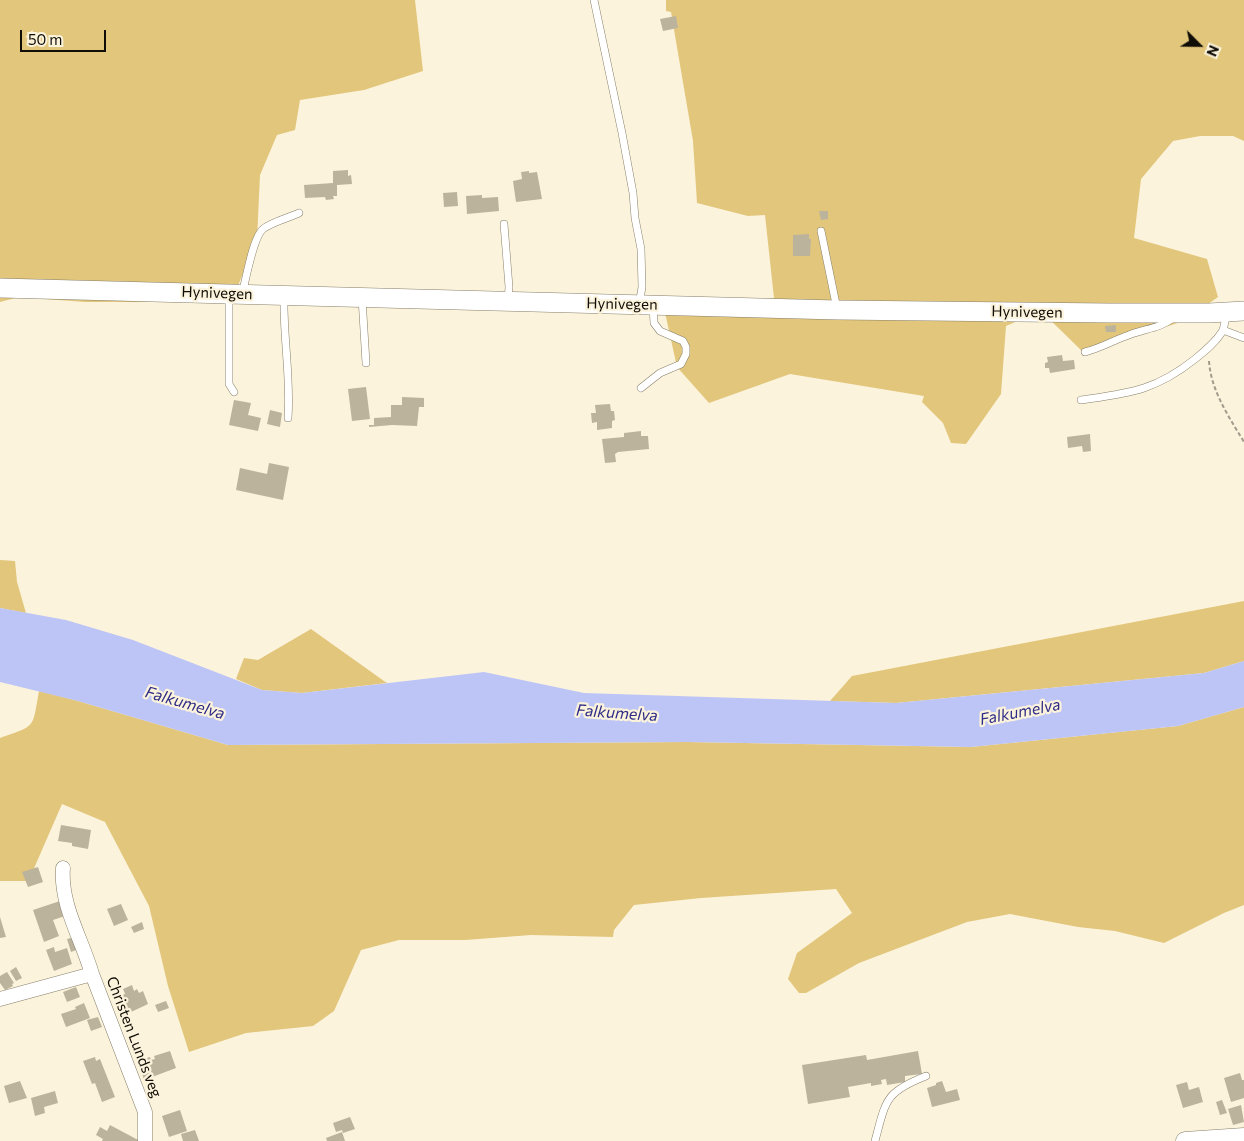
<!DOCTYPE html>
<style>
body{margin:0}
#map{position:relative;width:1244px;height:1141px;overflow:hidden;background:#fcf3dc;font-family:Commissioner,sans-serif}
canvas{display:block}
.north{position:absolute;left:1174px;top:20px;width:50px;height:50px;-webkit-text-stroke:4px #fcf3dc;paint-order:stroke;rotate:113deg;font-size:14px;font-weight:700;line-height:20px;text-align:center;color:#100d06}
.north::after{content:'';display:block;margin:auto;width:18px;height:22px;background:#100d06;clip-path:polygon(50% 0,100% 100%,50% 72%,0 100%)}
.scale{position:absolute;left:20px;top:30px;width:86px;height:22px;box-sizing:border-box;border:2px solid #100d06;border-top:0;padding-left:6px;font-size:15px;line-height:18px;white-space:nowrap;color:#100d06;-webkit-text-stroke:4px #fcf3dc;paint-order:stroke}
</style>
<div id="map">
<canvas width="1244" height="1141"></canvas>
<div class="north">N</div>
<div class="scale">50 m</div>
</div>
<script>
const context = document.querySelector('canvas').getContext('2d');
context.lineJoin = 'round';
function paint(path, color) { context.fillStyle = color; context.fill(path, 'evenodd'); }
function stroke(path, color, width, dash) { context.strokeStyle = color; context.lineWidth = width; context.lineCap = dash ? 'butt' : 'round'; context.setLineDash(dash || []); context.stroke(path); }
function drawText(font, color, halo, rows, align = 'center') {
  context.font = font + ' Commissioner,sans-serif'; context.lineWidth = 4.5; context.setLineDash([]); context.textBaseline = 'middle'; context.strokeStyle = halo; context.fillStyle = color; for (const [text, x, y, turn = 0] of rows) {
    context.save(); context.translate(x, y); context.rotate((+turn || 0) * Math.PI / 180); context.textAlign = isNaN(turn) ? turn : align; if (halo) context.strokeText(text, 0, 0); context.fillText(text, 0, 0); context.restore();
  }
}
const green = new Path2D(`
 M0,0H415L423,71L364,90L300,100L295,130L277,135L260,175L257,239L235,293L220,302H85L19,297L0,302Z
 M666,0H1244V141L1233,136H1200L1173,141L1141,179L1134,238L1207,259L1218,297L1184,321L1084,353L1041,311L1006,326L1001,394L966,444L951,443L943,423L922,402L924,396L790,374L709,403L677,367L664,308L774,298L765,215L748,216L697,203L693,141L671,12L666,11Z
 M0,560L15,561L17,582L26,613L0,608Z
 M1244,601V661L1204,673L896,703L830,701L852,676Z
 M311,629L384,681L387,683L302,693L262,690L236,679L244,658L258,660Z
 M39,691L78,701L228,745L688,742L971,747L1178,726L1244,707V905L1224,913L1164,943L1115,931L1078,927L1010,914L967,922L859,963L806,993H799L788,979L797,953L852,913L836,889L701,898L634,905L614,930L613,937L531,935L465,940H399L361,950L334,1011L313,1026L246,1033L189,1052L168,986L149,906L105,822L62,804L35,866L30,881H0V738C37,725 32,729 39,691Z`);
const water = new Path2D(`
 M0,608L66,620L133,640L262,690L302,693L484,672L584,693L896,703L1204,673L1244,661V707L1178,726L971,747L688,742L228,745L78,701L0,682Z`);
const building = new Path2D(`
 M676,16L678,28L663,31L660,19Z
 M348,170V176L351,175L352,184L337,185V196H333L334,199L326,200L325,197L305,198L304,185L333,183V171Z
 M529,171V173L537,172L542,199L516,202L513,181L522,179L521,172Z
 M457,192L458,206L444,207L443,193Z
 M482,195V198L498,197L499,211L467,214L466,196Z
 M819,211H828V219L821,220Z
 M809,234V239H811L810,256H793V235Z
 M1116,325V332H1106L1105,326Z
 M1062,355L1063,361L1074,360L1075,369L1050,373L1049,368H1045V363L1048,362L1047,357Z
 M366,387L370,419L352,421L348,389Z
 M402,397L424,398V407H419L417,426L392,425L369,427V425H374V418L391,417V405H402Z
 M234,400L251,403L248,415L261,418L258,431L229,425Z
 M610,404L611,411H614L615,420L612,421V428L597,430V422L592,423L591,413H596L595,405Z
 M270,410L282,413L280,427L267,424Z
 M641,431V436H648L649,449L618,452L615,454L616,462L605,463L602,439L624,437V433Z
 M1090,434L1091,451L1083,452L1082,446L1068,448L1067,437Z
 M269,463L289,467L283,500L236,490L240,468L267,474Z
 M61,825L91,830L88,849L72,846V843L58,841Z
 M38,867L43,882L28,887L22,872Z
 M60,901L65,916L53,920L59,936L44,942L33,910Z
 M121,904L128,920L114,926L107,909Z
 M0,917L6,937L0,938Z
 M142,922L144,929L134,933L131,927Z
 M75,937L79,949L71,952L67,939Z
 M54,947L55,952L67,948L72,964L54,971L46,950Z
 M16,967L22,978L16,981L10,971Z
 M7,972L14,983L12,984L13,986L5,990L0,983V976Z
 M132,985L134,991L137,989L139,993L143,991L148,1004L129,1013L123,995L125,994L123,989Z
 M76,987L80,997L67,1002L63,992Z
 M166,1001L169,1008L158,1012L155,1005Z
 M84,1003L90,1018L66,1027L61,1014L76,1009L75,1007Z
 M98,1017L102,1027L91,1031L87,1020Z
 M170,1051L176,1068L144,1080L139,1064L144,1062L143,1059L150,1057L151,1060L155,1059L154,1056Z
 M918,1051L922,1074L905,1076V1082L887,1085L886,1079L881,1080L882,1084L871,1086V1083L848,1087L850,1097L808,1104L802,1065L866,1055L867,1060Z
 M95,1057L96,1061L100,1059L115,1097L102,1102L95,1083L92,1084L83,1061Z
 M1240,1073L1242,1080H1244V1098L1231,1102L1224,1078Z
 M20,1081L27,1098L9,1103L4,1086Z
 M942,1081L946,1092L957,1089L960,1100L932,1107L927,1088L936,1085V1083Z
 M1187,1082L1189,1090L1199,1087L1203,1102L1183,1108L1176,1085Z
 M55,1091L58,1103L44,1107L45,1113L35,1116L31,1098Z
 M1222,1100L1227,1113L1220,1115L1216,1102Z
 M1241,1105L1244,1122L1233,1125L1228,1109Z
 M180,1110L187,1131L169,1137L162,1116Z
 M350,1117L355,1129L343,1133L342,1130L336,1132L333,1123Z
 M110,1125L140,1141H102L103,1139L96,1135L100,1127L107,1131Z
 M195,1130L199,1141H183L181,1134Z
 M342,1132L345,1141H327L326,1138Z`);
const path = new Path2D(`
 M1209,361C1211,391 1229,417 1244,442`);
const service = new Path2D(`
 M594,0L622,133L633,193L635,218L641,249L642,287L639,305
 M504,224L509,287L508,301
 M821,231L837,309
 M229,294V384L234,392
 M242,294C246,280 253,237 263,229C272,222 288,218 299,213
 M284,296C283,337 291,377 288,418
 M362,298L366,363
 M1223,330L1244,338
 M1085,352C1101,348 1114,340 1129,335C1144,329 1161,328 1173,318
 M641,388L660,373L681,364L686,354V347L683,341L660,331L654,323L653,306
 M1081,400C1129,393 1155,391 1195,359C1205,351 1215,343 1222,332C1225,327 1224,321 1227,314
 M875,1141C886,1100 885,1092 926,1076`);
const minor = new Path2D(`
 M63,868C60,905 82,939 92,974
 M0,999L92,974L145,1112V1141`);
const tertiary = new Path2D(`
 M1185,1141L1244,1137`);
const secondary = new Path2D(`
 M0,288L837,310L1109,313H1209L1244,311`);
const streetNames = [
 ["Hynivegen",217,293,2],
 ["Hynivegen",622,304,1],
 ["Hynivegen",1027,312,1],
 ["Christen Lunds veg",134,1037,69]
];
const waterNames = [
 ["Falkumelva",185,703,16],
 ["Falkumelva",1020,712,-11],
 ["Falkumelva",617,713,4]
];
paint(green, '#e2c67b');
paint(water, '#bdc5f6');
paint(building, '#bcb39d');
stroke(service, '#867e69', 8);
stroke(minor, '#867e69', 15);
stroke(tertiary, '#867e69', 19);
stroke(secondary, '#867e69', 20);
stroke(path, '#a29b8b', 2, [4, 2.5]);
stroke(service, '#fff', 7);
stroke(minor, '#fff', 14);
stroke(tertiary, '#fff', 18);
stroke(secondary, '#fff', 19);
drawText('15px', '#100d06', '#fcf3dc', streetNames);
drawText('italic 16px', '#2e2c86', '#fcf3dc', waterNames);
</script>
